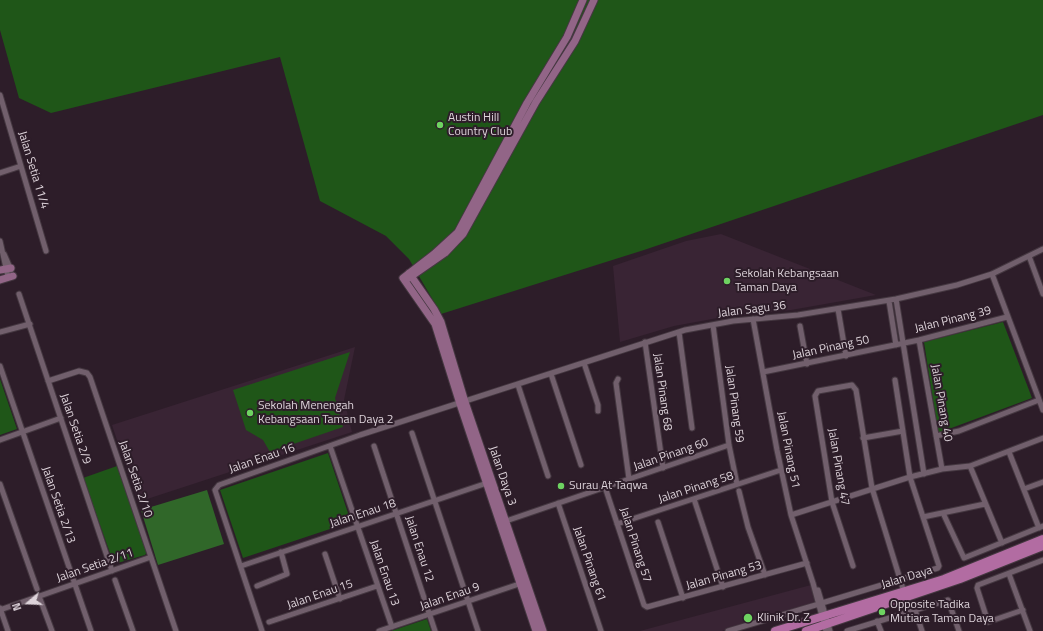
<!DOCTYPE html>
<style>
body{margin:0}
#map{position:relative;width:1043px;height:631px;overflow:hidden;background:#2d1d29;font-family:"Titillium Web",sans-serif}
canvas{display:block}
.north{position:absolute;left:8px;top:583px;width:40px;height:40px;-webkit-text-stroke:3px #2d1d29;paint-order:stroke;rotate:251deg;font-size:11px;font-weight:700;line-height:16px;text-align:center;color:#ddd3da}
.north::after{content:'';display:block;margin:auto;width:14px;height:18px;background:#ddd3da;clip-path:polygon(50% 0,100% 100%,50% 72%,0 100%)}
</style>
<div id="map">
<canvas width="1043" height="631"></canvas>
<div class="north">N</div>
</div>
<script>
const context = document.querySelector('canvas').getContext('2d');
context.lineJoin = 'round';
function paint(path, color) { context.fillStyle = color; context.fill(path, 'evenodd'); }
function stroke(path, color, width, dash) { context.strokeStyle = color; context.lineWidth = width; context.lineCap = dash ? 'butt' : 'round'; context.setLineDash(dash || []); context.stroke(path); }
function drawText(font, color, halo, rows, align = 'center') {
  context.font = font + ' "Titillium Web",sans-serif'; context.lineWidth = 4; context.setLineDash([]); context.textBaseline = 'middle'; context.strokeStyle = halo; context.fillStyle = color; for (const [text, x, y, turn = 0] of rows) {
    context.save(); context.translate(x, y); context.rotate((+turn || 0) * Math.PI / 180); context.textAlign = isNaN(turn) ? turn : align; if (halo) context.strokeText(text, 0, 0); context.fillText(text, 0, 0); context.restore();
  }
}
const built = new Path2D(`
 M721,234L876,295L791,310L723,317L674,326L620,342L613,266L686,241Z
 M355,347L344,400L352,432L138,502L112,425Z
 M811,585L816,604L722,631H640Z`);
const green = new Path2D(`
 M0,0H1043V115L644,250L441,314L409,259L386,236L320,201L280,57L51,113L19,98L0,30Z
 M1003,322L1032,398L938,433L924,342Z
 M350,352L335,398L343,427L270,452L263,440L246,430L233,390Z
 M0,379L17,429L0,435Z
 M328,453L351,522L243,558L220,490Z
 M117,466L147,552L145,555L114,564L83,478Z
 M427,619L431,631H391Z`);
const forest = new Path2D(`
 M207,490L224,544L158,565L141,510Z`);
const street = new Path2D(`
 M0,95L46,251
 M0,173L21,166
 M0,241L8,277
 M4,254L11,270
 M1029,256L1043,294
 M992,274L1043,410
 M19,294L112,571
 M896,299L924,474
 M889,301L896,345
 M838,309L846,356
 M753,319L777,450L791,515L813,583L826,631
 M713,325L729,445L737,484
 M800,326L807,364
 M0,332L30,324
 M679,332L692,428
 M919,340L942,469
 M645,342L663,468
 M584,363L598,405V411
 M0,366L91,631
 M763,372L919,340L1007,317
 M551,374L581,465
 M618,379L616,383L629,479
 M48,381L79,371L87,373L90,377L176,631
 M518,385L548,476
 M412,433L478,631
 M936,436L959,431L1039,400
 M863,438L903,431
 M0,440L61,418
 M330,446L392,627
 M374,446L435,631
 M1009,452L1039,528
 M970,466L1002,543
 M0,484L37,589
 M605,487L644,605L647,607L807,563
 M1024,489L1043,482
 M739,491L748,527L765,575
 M694,499L723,587
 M558,503L601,631
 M943,513L964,558L1043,526
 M791,515L910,477L942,469L970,466L1043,438
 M923,517L985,504
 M506,521L729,445
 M658,522L683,598
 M617,524L781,470
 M325,554L340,599
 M241,566L490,482
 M853,566L832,502L815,396L818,391L852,385L856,390L872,488L904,592
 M1009,574L1030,631
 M115,580L133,631
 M257,586L287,574L281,552
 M818,590L830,631
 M39,596L52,631
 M822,603L938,568L939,566L910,477L895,380
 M0,608L8,631
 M0,610L151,557
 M915,610L922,631
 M1023,610L988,622L977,588L978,585L1043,560
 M877,621L881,631
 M269,622L377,586
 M262,631L215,490L219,485L360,435L685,330L733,321L798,315L896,299L957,285L992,274L1043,249
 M379,631L522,583
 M728,631L819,604
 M847,631L948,600L959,631`);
const secondary = new Path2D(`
 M0,270L11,268
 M409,273L434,309L441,322L465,402L543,631
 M409,278L445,253L463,234L536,102L575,41L594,0
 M0,280L13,276
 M536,631L460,404L435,324L403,278L434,254L458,232L527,103L567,37L583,0`);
const primary = new Path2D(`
 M775,631L944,579L1043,539
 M806,631L960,579L1043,546`);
const markers = [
 [440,125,4,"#6ed361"],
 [727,281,4,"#6ed361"],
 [250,413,4,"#6ed361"],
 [561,486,4,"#6ed361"],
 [882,612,4,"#6ed361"],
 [748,618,5,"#6ed361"]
];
const poiNames = [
 ["Austin Hill",448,118],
 ["Country Club",448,132],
 ["Sekolah Kebangsaan",735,274],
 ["Taman Daya",735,288],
 ["Sekolah Menengah",258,406],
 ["Kebangsaan Taman Daya 2",258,420],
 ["Surau At Taqwa",569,486],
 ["Opposite Tadika",890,605],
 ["Mutiara Taman Daya",890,619],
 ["Klinik Dr. Z",757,618]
];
const streetNames = [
 ["Jalan Setia 11/4",33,170,73],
 ["Jalan Sagu 36",752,310,-7],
 ["Jalan Pinang 39",953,320,-14],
 ["Jalan Pinang 50",831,348,-12],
 ["Jalan Pinang 68",662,392,82],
 ["Jalan Pinang 40",941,403,80],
 ["Jalan Pinang 59",734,404,82],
 ["Jalan Setia 2/9",75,429,71],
 ["Jalan Pinang 51",788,450,79],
 ["Jalan Pinang 60",671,455,-19],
 ["Jalan Enau 16",262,459,-19],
 ["Jalan Pinang 47",838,467,80],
 ["Jalan Daya 3",502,476,71],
 ["Jalan Setia 2/10",135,479,71],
 ["Jalan Pinang 58",696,488,-18],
 ["Jalan Setia 2/13",58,505,71],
 ["Jalan Enau 18",363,514,-18],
 ["Jalan Pinang 57",635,545,72],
 ["Jalan Enau 12",419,549,72],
 ["Jalan Pinang 61",589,564,71],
 ["Jalan Setia 2/11",95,566,-19],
 ["Jalan Enau 13",384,573,71],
 ["Jalan Pinang 53",724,576,-16],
 ["Jalan Daya",907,578,-17],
 ["Jalan Enau 15",320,595,-19],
 ["Jalan Enau 9",450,597,-19]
];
paint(built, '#392434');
paint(green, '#1f5618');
paint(forest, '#306729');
stroke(street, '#453841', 7);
stroke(secondary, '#453841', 9);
stroke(primary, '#453841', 10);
stroke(street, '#715f6c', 5);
stroke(secondary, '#926587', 7);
stroke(primary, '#b26ca2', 8);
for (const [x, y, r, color] of markers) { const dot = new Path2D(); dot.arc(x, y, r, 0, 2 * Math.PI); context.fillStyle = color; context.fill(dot); stroke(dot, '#2d1d29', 1.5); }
drawText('12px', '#ddd3da', '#2d1d29', poiNames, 'left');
drawText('12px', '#ddd3da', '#2d1d29', streetNames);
</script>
